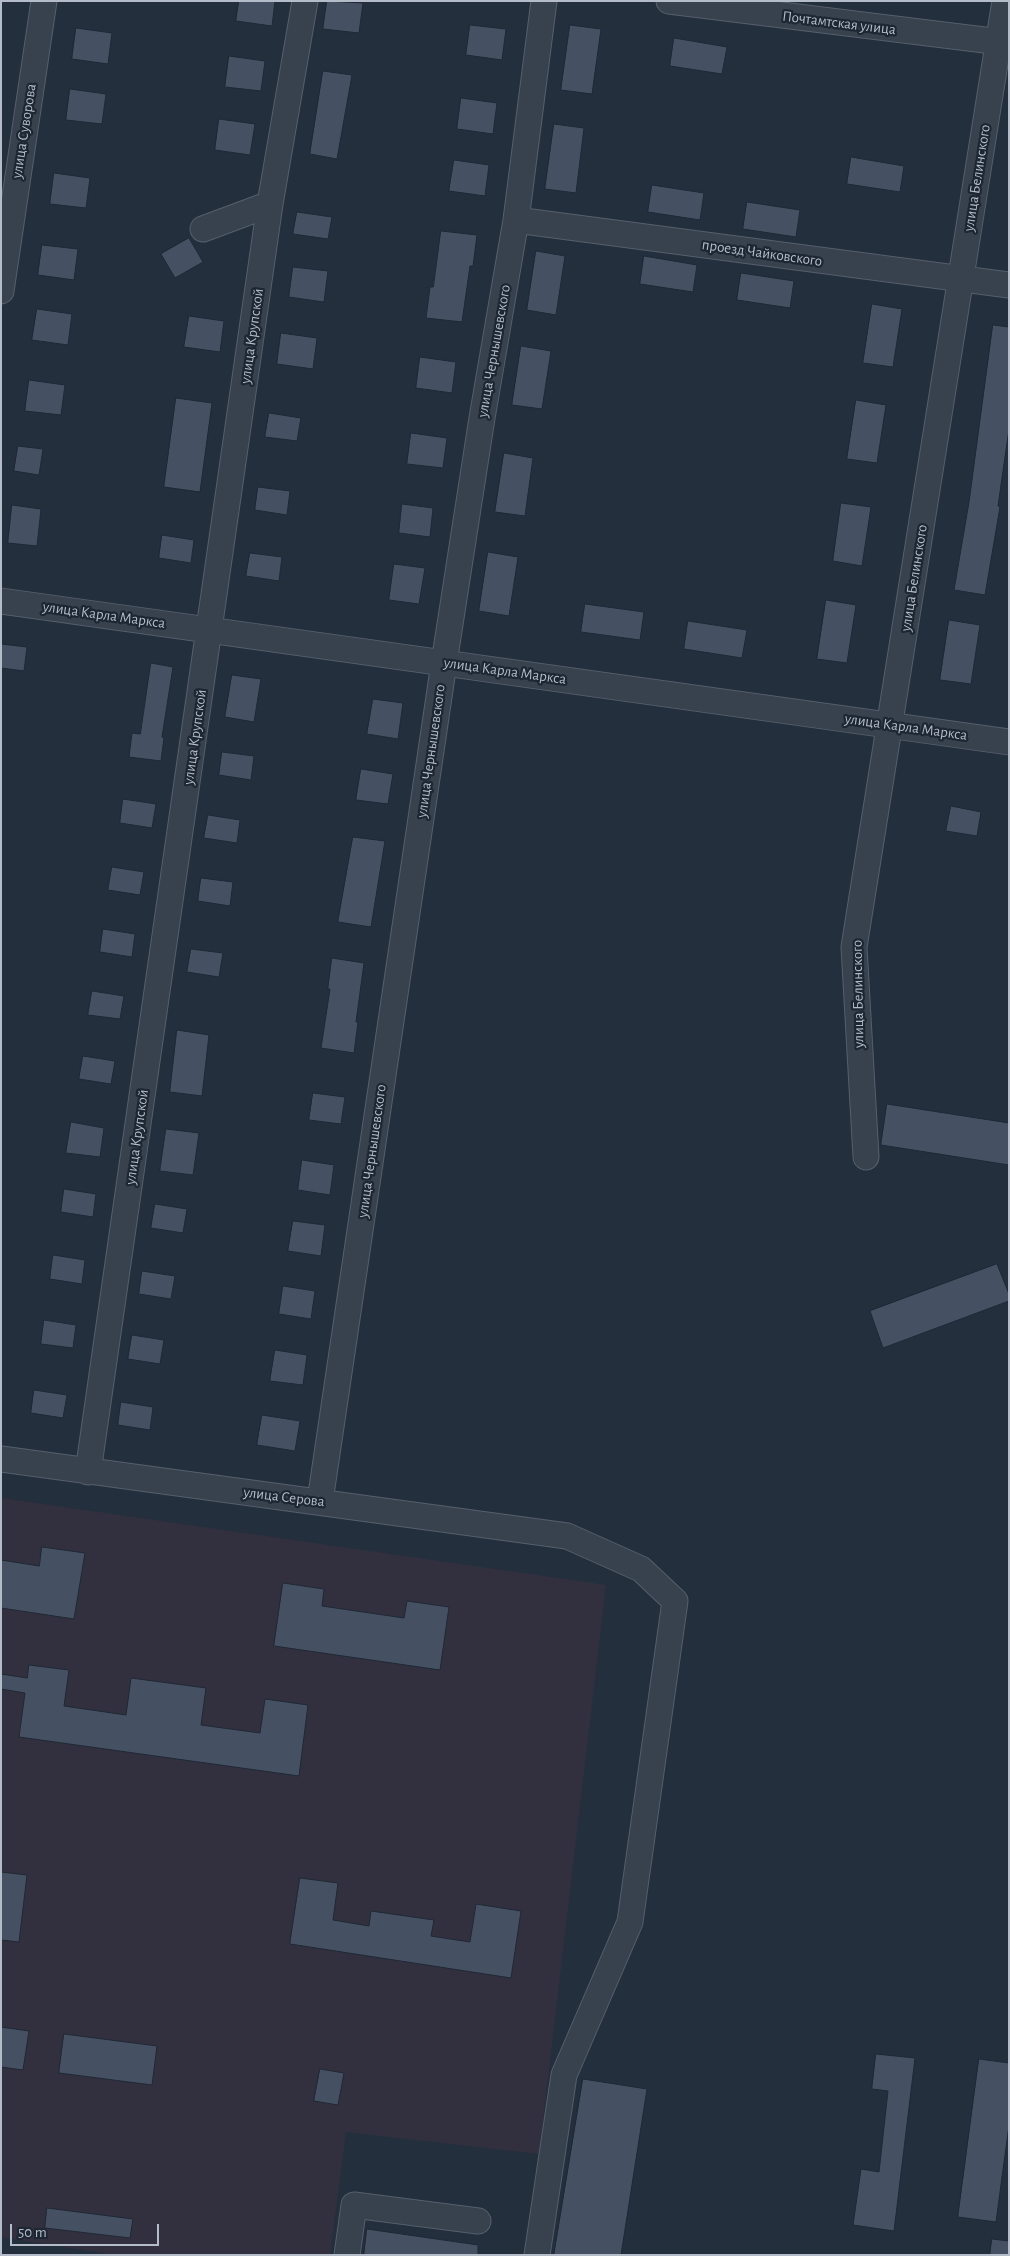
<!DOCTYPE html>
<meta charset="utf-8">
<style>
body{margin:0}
#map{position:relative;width:1010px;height:2256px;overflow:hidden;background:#242f3e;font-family:"Alegreya Sans",sans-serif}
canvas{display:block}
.frame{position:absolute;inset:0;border:2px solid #b4bcc9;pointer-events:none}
.scale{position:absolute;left:10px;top:2224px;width:149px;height:22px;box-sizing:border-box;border:2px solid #b4bcc9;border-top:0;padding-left:6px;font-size:15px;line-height:18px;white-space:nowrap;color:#b4bcc9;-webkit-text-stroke:4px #1d2633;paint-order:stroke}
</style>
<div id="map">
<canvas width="1010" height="2256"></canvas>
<div class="frame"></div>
<div class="scale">50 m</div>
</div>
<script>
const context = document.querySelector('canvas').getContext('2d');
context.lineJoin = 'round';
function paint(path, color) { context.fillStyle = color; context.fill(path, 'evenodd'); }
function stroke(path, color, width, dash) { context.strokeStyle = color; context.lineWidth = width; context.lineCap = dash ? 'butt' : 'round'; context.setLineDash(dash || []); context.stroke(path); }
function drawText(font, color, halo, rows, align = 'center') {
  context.font = font + ' "Alegreya Sans",sans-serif'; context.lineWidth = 4.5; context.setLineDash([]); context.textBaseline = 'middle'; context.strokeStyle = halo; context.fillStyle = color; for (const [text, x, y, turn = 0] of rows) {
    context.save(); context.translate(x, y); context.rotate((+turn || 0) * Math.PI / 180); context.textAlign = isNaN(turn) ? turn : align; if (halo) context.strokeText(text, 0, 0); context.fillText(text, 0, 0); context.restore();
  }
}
const medical = new Path2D(`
 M1,1498L606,1585L539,2154L346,2132L330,2255H116L1,2237Z`);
const building = new Path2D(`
 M239,1H275L272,26L236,21Z
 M327,1L363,3L359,33L323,29Z
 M470,25L506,29L502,60L466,55Z
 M570,25L601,29L592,94L561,90Z
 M76,28L112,33L108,64L72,59Z
 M674,38L727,47L722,74L670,66Z
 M229,56L265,61L261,91L225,87Z
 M323,71L352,75L337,159L310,154Z
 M70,89L106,94L102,124L66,120Z
 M461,98L497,103L493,134L457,129Z
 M219,119L255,124L250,155L215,150Z
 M554,124L584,128L576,193L545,189Z
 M851,157L904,166L900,192L847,184Z
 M454,160L489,165L485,196L449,191Z
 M54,173L90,178L86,208L50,204Z
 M652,185L704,193L700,220L648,212Z
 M747,202L800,210L796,237L743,229Z
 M297,212L332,217L328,239L293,234Z
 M441,231L477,235L473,266H470L462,322L426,318L430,287H433Z
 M189,238L203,262L175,278L161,254Z
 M42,245L78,249L74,280L38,275Z
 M536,251L565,256L556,315L527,310Z
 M644,256L697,265L693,292L640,284Z
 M293,267L328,271L324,302L289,297Z
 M741,273L794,281L790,308L737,300Z
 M872,304L902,309L893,367L863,363Z
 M37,309L72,314L68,345L32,340Z
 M189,316L224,321L220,352L184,347Z
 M993,325L1009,327V429L998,506L1000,507L985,595L954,590L969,502Z
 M281,333L317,338L313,369L277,364Z
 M521,346L551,351L542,409L512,405Z
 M420,357L456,362L452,393L416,388Z
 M29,380L65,385L61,415L25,411Z
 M176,398L212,403L200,492L164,487Z
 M856,400L886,405L877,463L847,459Z
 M269,413L301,418L297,441L265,437Z
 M411,433L447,438L443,468L407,464Z
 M18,446L43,449L39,475L14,471Z
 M504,453L533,458L525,516L495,512Z
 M258,487L290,491L287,515L255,510Z
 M841,503L871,507L862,566L833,561Z
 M402,504L433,508L430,537L399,533Z
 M12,505L41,509L37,546L8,543Z
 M162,535L194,540L191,563L159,558Z
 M488,552L518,557L509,616L479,611Z
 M250,553L282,557L279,581L246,576Z
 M394,564L425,568L419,604L389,600Z
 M826,600L856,605L847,663L817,659Z
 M585,604L644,612L640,640L581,632Z
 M949,620L980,625L971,684L940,680Z
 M688,621L747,630L742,658L684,649Z
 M1,644L27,647L24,671L1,668Z
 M151,663L173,667L162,737L164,738L161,761L129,757L132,733L140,734Z
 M232,675L261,679L254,722L225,717Z
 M373,699L403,703L398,739L367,734Z
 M222,752L254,756L251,780L219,775Z
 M361,769L393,774L388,804L356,800Z
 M123,799L156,804L152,828L120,823Z
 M951,806L981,812L977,836L946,831Z
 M208,815L240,820L237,843L204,838Z
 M353,837L385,841L371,927L338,922Z
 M112,867L144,872L140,895L108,890Z
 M201,878L233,882L230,906L198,901Z
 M103,929L135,934L132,957L100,952Z
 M191,949L223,953L219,977L187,972Z
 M332,958L364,963L356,1022H358L354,1053L321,1048L330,989H328Z
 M92,991L124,996L120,1019L88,1015Z
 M177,1030L209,1035L202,1096L170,1092Z
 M83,1056L115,1061L111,1084L79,1079Z
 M313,1093L345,1097L341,1124L309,1120Z
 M887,1104L1009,1123V1165L881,1145Z
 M71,1122L104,1128L100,1157L66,1153Z
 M166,1129L199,1133L193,1175L160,1171Z
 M302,1160L334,1165L330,1195L298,1190Z
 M64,1189L96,1194L93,1217L61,1212Z
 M155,1204L187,1209L183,1233L151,1228Z
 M293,1221L325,1225L321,1256L288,1251Z
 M53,1255L85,1260L82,1284L50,1279Z
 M997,1264L1009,1294V1301L883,1348L870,1311Z
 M142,1271L175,1276L171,1299L139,1294Z
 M283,1286L315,1291L311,1319L279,1314Z
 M44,1320L76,1325L73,1348L41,1344Z
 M132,1335L164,1340L160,1364L128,1359Z
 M275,1350L307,1355L303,1385L270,1381Z
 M34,1390L67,1395L63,1418L31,1413Z
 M121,1402L153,1407L150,1430L118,1425Z
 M262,1415L300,1421L295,1451L257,1445Z
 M42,1547L85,1553L74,1619L1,1608V1560L39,1566Z
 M283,1583L324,1589L322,1606L404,1618L407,1601L449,1607L440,1670L274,1646Z
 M29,1665L69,1670L64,1706L126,1715L131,1678L206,1688L201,1725L260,1733L265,1699L308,1705L299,1776L19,1737L25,1693L1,1689V1674L27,1678Z
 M1,1872L27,1875L19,1942L1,1940Z
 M300,1878L338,1883L333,1920L369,1926L371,1911L434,1920L431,1936L470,1942L476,1904L521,1911L511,1978L290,1944Z
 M1,2027L29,2031L23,2070L1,2067Z
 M64,2034L157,2046L152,2085L59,2073Z
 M876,2054L915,2058L894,2231L853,2225L861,2169L879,2172L888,2091L872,2089Z
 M979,2059L1009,2063V2125L996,2222L958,2217Z
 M320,2069L344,2073L338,2105L314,2101Z
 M583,2079L647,2089L621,2255H554Z
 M47,2208L133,2219L130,2238L45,2228Z
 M367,2229L478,2245V2255H364Z
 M992,2239L1009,2241V2255H990Z`);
const minor = new Path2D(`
 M669,1L1009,43
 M516,220L1009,285
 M203,229L270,204
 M1,291L44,1
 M1,601L1009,742
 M866,1157L854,947L1005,1
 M1,1459L567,1536L641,1569L675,1601L630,1922L564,2075L537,2255
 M88,1472L270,204L305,1
 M320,1501L444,663L482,418L516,220L544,1
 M347,2255L354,2205L478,2221`);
const streetNames = [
 ["Почтамтская улица",839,23,7],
 ["улица Суворова",24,131,-81],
 ["улица Белинского",977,178,-81],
 ["проезд Чайковского",762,253,8],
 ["улица Крупской",252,336,-82],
 ["улица Чернышевского",494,351,-80],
 ["улица Белинского",914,578,-81],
 ["улица Карла Маркса",104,615,8],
 ["улица Карла Маркса",505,671,8],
 ["улица Карла Маркса",906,727,8],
 ["улица Крупской",195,737,-82],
 ["улица Чернышевского",431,751,-82],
 ["улица Белинского",858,994,-91],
 ["улица Крупской",137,1137,-82],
 ["улица Чернышевского",372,1151,-82],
 ["улица Серова",284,1497,7]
];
paint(medical, '#32303f');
paint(building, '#455162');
stroke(building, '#1f2835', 1);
stroke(minor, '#565f6c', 27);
stroke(minor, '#38414e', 25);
drawText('15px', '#b4bcc9', '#1d2633', streetNames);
</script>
